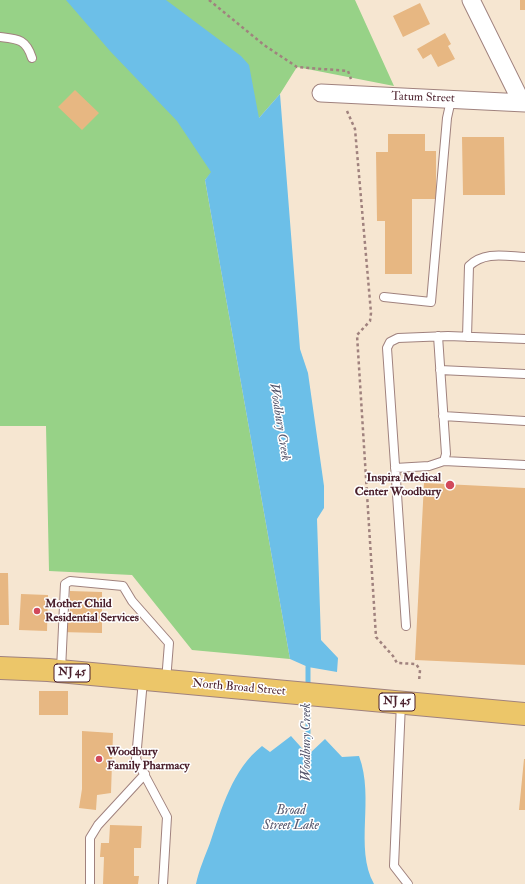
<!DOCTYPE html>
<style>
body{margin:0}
canvas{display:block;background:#f6e6d1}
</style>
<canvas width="525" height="884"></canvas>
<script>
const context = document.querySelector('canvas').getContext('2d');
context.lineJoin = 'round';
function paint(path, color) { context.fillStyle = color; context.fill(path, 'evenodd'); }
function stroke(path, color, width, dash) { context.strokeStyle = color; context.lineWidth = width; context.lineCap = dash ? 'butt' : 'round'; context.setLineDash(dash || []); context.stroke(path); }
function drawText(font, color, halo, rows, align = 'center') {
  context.font = font + ' "IM FELL Double Pica",serif'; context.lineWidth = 3; context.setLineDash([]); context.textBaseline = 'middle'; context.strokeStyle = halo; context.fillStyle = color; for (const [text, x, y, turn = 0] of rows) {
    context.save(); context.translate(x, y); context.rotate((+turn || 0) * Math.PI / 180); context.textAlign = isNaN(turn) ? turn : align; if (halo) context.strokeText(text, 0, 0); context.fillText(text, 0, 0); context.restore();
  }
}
const green = new Path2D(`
 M0,0H355L394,86L297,67L280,94L205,180L290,659L192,650L132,575L49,571L46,426H0Z`);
const water = new Path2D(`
 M66,0H166L241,56L249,65L259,118L280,94L300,349L308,373L324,486V508L317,519L321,640L338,658L337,672L308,667L290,659L205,180L211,172L177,121L110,51Z
 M291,736L308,755L325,739L342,757L359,756C375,799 354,847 374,884H196C199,870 205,856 210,843C222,808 232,770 262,746L270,752Z`);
const stream = new Path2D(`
 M308,689V667
 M308,761V699`);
const building = new Path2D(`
 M520,0H525V10H520Z
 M420,3L430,24L403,37L393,16Z
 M445,33L451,44L448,46L455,59L438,67L431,54L423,59L417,49Z
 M75,90L99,113L82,130L58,107Z
 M388,134H425V151H436V199H412V274H385V221H377L376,152H388Z
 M462,137H504L505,195H463Z
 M424,483L525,488V665L415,660Z
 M0,573H8L9,625H0Z
 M70,591L102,592V633L59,632V611H70Z
 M21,594L48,595L47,631L19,630Z
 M39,691H68V715H39Z
 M82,731L113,733L111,793L97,795L96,810L79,808L82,789Z
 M524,759H525V810H519Z
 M110,825L142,826L141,848H134V876H139L138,884H103L104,857H100L101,843H109Z`);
const path = new Path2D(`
 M209,0L264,45L297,67L348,71L351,79
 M347,111L355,129L371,313L370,321L357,335L376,637L393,656L397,663L416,664L420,670L419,682`);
const lane = new Path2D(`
 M0,37C18,39 26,39 32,58
 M384,297L431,302L447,118L451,100
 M467,337L469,266C484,251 505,256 525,257
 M440,370L525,374
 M443,416L525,421
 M444,461L525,465
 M395,468L429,466L444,461L446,454L438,336
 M406,626L387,348L390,342L398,338L448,336L525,339
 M61,670L65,584L70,581L123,586L132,601L169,643L166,681
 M143,680L136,759L167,817L163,884
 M401,703L394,866L408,884
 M90,884V838L98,825L145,774`);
const street = new Path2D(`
 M471,0L522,103
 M321,93L525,103`);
const primary = new Path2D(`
 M0,668L48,670L525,714`);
const markers = [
 [450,485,5,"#d1495b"],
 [37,611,4,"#d1495b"],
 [99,759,4,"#d1495b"]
];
const shields = [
 [72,673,36],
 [397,702,36]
];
const shieldNames = [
 ["NJ 45",72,673],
 ["NJ 45",397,702]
];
const streetNames = [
 ["Tatum Street",423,98,2],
 ["North Broad Street",239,688,5]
];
const poiNames = [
 ["Inspira Medical",441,478,"right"],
 ["Center Woodbury",441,492,"right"],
 ["Mother Child",45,604],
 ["Residential Services",45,618],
 ["Woodbury",107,752],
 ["Family Pharmacy",107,766]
];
const waterNames = [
 ["Woodbury Creek",279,422,81],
 ["Woodbury Creek",307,742,-90],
 ["Broad",291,811],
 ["Street Lake",291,826]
];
paint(green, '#97d287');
paint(water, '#6cbfe8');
stroke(stream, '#6cbfe8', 5);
paint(building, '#e7b782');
stroke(lane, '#a0827e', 10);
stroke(street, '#a0827e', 19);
stroke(primary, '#a0827e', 24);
stroke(path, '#a0827e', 2.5, [3, 3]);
stroke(lane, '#fff', 8);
stroke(street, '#fff', 17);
stroke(primary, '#ecc669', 22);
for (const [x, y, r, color] of markers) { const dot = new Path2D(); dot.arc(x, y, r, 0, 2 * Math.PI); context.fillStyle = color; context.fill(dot); stroke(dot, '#fff', 1.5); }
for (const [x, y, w] of shields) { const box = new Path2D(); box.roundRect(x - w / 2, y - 9, w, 18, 3); context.fillStyle = '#fff'; context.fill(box); stroke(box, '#4a1f2b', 1); }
drawText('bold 11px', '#4a1f2b', null, shieldNames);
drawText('12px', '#4a1f2b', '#fff', streetNames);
drawText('bold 12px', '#4a1f2b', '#fff', poiNames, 'left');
drawText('italic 13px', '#56576d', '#fff', waterNames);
</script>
